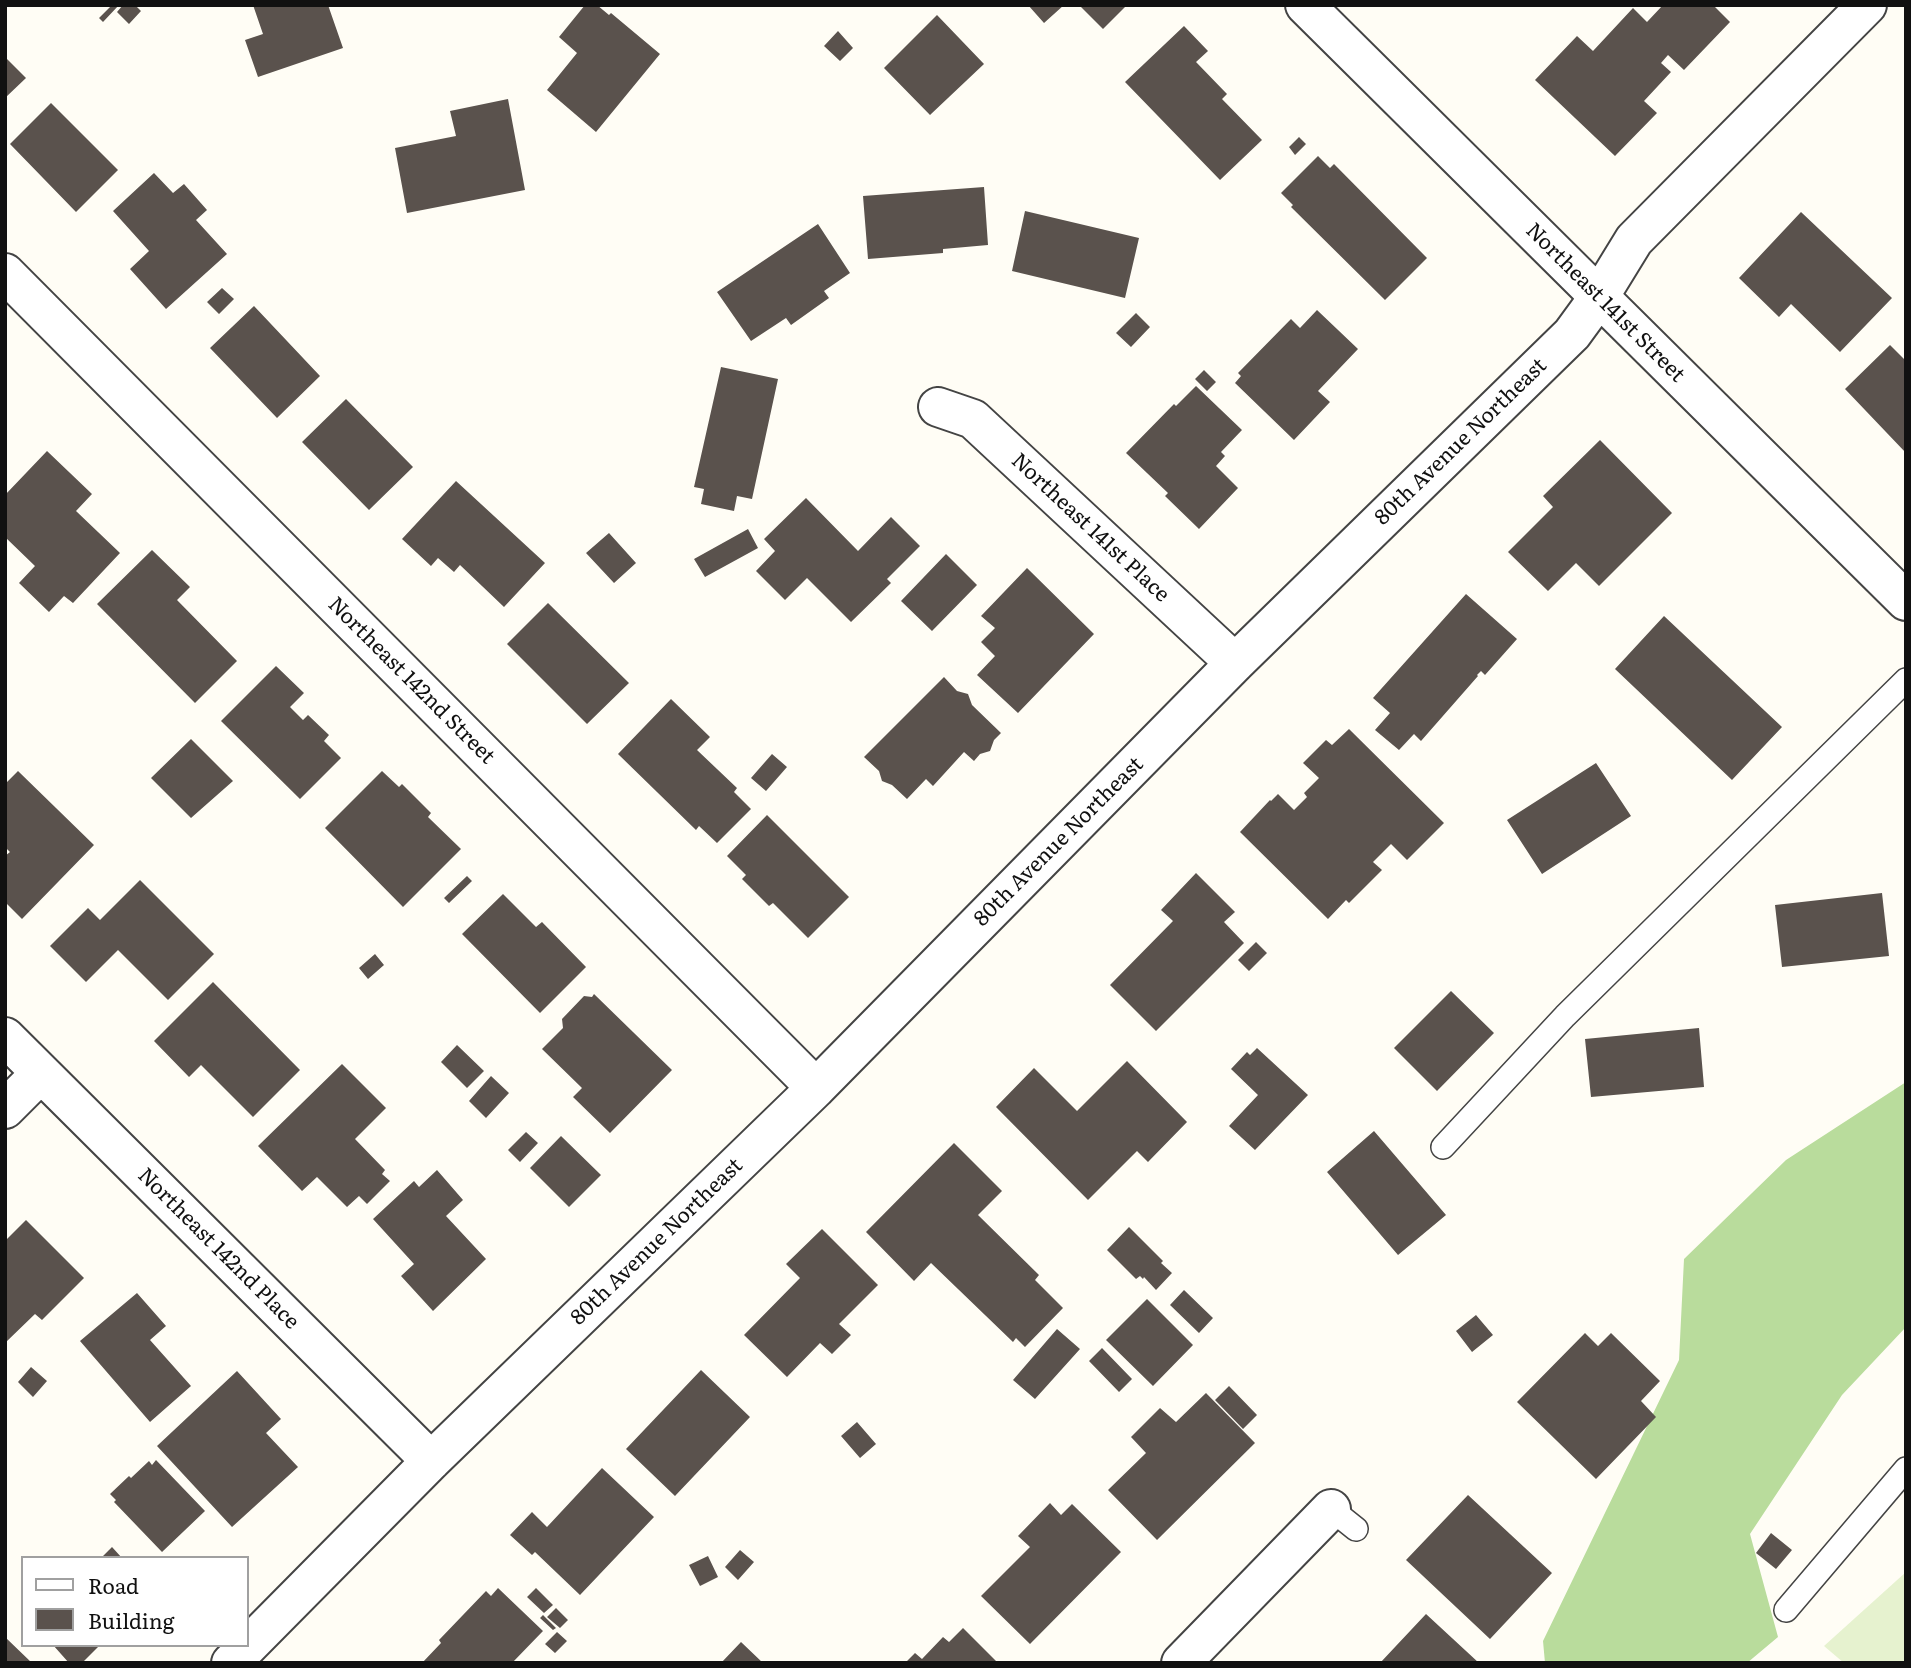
<!DOCTYPE html>
<style>
body{margin:0}
#map{position:relative;width:1911px;height:1668px;overflow:hidden;background:#fffdf5;font-family:Literata,serif}
canvas{display:block}
.frame{position:absolute;inset:0;border:7px solid #111;pointer-events:none}
.legend{position:absolute;left:21px;top:1556px;width:228px;height:91px;box-sizing:border-box;background:#fff;border:2px solid #a0a0a0;margin:0;padding:9px 12px;list-style:none;font-size:21px;color:#111}
.legend li{display:flex;align-items:center;gap:14px;height:35px}
.legend b{width:35px;border:2px solid #a0a0a0}
</style>
<div id="map">
<canvas width="1911" height="1668"></canvas>
<div class="frame"></div>
<ul class="legend">
<li><b style="height:9px;background:#fff"></b>Road</li>
<li><b style="height:19px;background:#5a524d"></b>Building</li>
</ul>
</div>
<script>
const context = document.querySelector('canvas').getContext('2d');
context.lineJoin = 'round';
function paint(path, color) { context.fillStyle = color; context.fill(path, 'evenodd'); }
function stroke(path, color, width, dash) { context.strokeStyle = color; context.lineWidth = width; context.lineCap = dash ? 'butt' : 'round'; context.setLineDash(dash || []); context.stroke(path); }
function drawText(font, color, halo, rows, align = 'center') {
  context.font = font + ' Literata,serif'; context.lineWidth = 7; context.setLineDash([]); context.textBaseline = 'middle'; context.strokeStyle = halo; context.fillStyle = color; for (const [text, x, y, turn = 0] of rows) {
    context.save(); context.translate(x, y); context.rotate((+turn || 0) * Math.PI / 180); context.textAlign = isNaN(turn) ? turn : align; if (halo) context.strokeText(text, 0, 0); context.fillText(text, 0, 0); context.restore();
  }
}
const forest = new Path2D(`
 M1906,1082V1327L1842,1395L1750,1534L1778,1637L1747,1663H1545L1543,1641L1679,1360L1684,1259L1786,1160Z`);
const pitch = new Path2D(`
 M1906,1572V1663H1844L1824,1646Z`);
const building = new Path2D(`
 M112,5H119L103,22L99,18Z
 M123,5H135L141,11L129,24L117,12Z
 M253,5H312V7L328,5L343,48L258,77L245,40L263,34Z
 M585,5H597L609,15L611,13L660,54L596,132L547,90L577,53L559,37Z
 M1028,5H1064L1044,23Z
 M1079,5H1127L1103,29Z
 M1663,5H1713L1730,22L1684,70L1668,55L1661,63L1671,72L1644,101L1657,113L1615,156L1535,80L1577,36L1593,51L1633,8L1647,22Z
 M937,15L984,64L930,115L884,68Z
 M1184,26L1208,51L1196,62L1227,94L1222,99L1262,140L1220,180L1125,82Z
 M838,31L853,48L840,61L824,46Z
 M5,57L26,78L5,98Z
 M508,99L525,190L407,213L395,148L456,136L450,111Z
 M51,103L118,170L76,212L10,144Z
 M1299,137L1306,144L1295,155L1289,147Z
 M1318,156L1330,168L1334,164L1427,258L1385,300L1291,207L1293,205L1281,193Z
 M154,173L173,193L184,184L207,210L196,220L227,254L166,309L130,269L149,251L113,211Z
 M984,187L988,245L943,249V253L868,259L863,196Z
 M1025,211L1139,238L1125,298L1012,271Z
 M1801,212L1892,298L1840,352L1791,304L1779,317L1739,278Z
 M818,224L850,273L824,291L829,298L791,325L786,318L751,341L717,292Z
 M222,288L234,299L219,314L207,302Z
 M254,306L320,376L277,418L210,348Z
 M1317,310L1358,349L1318,391L1330,402L1294,440L1235,383L1241,376L1238,373L1291,319L1300,328Z
 M1136,313L1150,327L1131,347L1116,333Z
 M1890,345L1906,361V453L1845,389Z
 M721,367L778,379L752,499L737,496L734,511L701,504L704,489L694,487Z
 M1204,370L1216,382L1207,391L1195,379Z
 M1196,386L1242,430L1221,452L1225,456L1216,466L1238,488L1199,529L1165,496L1168,493L1126,453L1174,404L1176,406Z
 M346,399L413,467L369,510L302,442Z
 M1600,440L1672,513L1599,586L1576,563L1548,591L1508,552L1553,507L1543,496Z
 M47,451L92,494L76,511L120,553L73,603L64,596L49,612L19,583L35,566L5,537V495Z
 M456,481L545,563L504,607L460,565L454,572L438,558L431,566L402,539Z
 M806,498L858,551L891,517L920,546L887,579L891,583L851,622L807,578L785,600L756,571L775,551L764,539Z
 M748,529L758,548L705,577L694,559Z
 M609,533L636,563L614,583L586,553Z
 M152,550L190,587L177,600L237,661L195,703L97,604Z
 M946,554L977,585L932,631L901,601Z
 M1027,568L1094,634L1018,713L977,675L995,656L981,642L995,628L981,616Z
 M1466,594L1517,639L1485,675L1481,671L1477,675L1478,676L1421,741L1414,734L1399,750L1375,730L1390,713L1373,698Z
 M548,603L629,683L587,724L507,644Z
 M1664,616L1782,727L1732,780L1615,669Z
 M276,666L304,693L290,707L303,720L308,715L329,735L324,741L341,758L300,799L221,721Z
 M944,677L957,691L968,694L972,705L1001,733L994,740L990,751L980,754L974,761L964,752L933,786L926,779L907,799L892,785L882,781L879,771L864,757Z
 M671,699L710,737L697,750L737,788L734,792L751,809L717,843L699,826L696,830L618,754Z
 M1349,729L1444,823L1407,860L1391,844L1373,862L1382,870L1349,903L1346,900L1328,919L1240,832L1270,800L1271,801L1278,794L1294,810L1307,797L1304,793L1319,778L1303,763L1326,740L1332,745Z
 M191,739L233,781L191,818L151,778Z
 M772,754L787,767L766,791L751,778Z
 M1596,763L1631,816L1542,874L1507,820Z
 M18,771L94,845L22,919L5,902V856L10,852L5,847V784Z
 M382,771L399,787L402,784L431,813L428,817L461,849L403,907L325,828Z
 M767,815L849,897L808,938L773,903L769,906L742,879L746,875L727,856Z
 M1196,873L1235,912L1224,922L1244,943L1156,1031L1110,985L1173,921L1161,910Z
 M467,876L472,881L449,903L444,898Z
 M140,880L214,954L168,1000L118,950L86,982L50,946L88,908L100,920Z
 M1882,893L1889,956L1782,967L1775,905Z
 M503,894L536,927L542,922L586,967L540,1013L462,934Z
 M1256,942L1267,953L1249,971L1238,960Z
 M375,954L384,965L368,979L359,968Z
 M213,982L300,1070L253,1117L201,1065L189,1077L154,1041Z
 M1451,991L1494,1033L1437,1091L1394,1048Z
 M594,994L672,1070L610,1133L573,1097L582,1088L542,1049L563,1028L562,1019L584,996L592,997Z
 M1699,1028L1704,1087L1591,1097L1585,1039Z
 M457,1045L484,1071L467,1088L441,1062Z
 M1257,1048L1308,1095L1255,1150L1229,1126L1258,1095L1231,1069L1247,1052L1250,1055Z
 M1127,1061L1187,1122L1148,1162L1137,1151L1088,1200L996,1107L1034,1068L1077,1111Z
 M342,1064L386,1108L355,1139L385,1170L382,1174L390,1181L367,1204L359,1196L347,1207L317,1177L302,1191L258,1146Z
 M491,1076L509,1093L486,1118L469,1101Z
 M1374,1131L1446,1215L1398,1255L1327,1172Z
 M526,1132L538,1143L520,1162L508,1150Z
 M561,1136L601,1175L569,1207L530,1168Z
 M954,1143L1002,1191L978,1215L1039,1275L1035,1280L1063,1308L1025,1347L1016,1338L1013,1342L931,1263L914,1281L866,1232Z
 M437,1170L463,1200L446,1216L486,1259L433,1311L401,1276L414,1264L373,1219L414,1181L419,1187Z
 M26,1220L84,1278L42,1320L35,1314L5,1343V1241Z
 M1129,1227L1163,1261L1161,1263L1172,1273L1156,1290L1144,1277L1143,1279L1140,1276L1136,1279L1107,1250Z
 M822,1229L878,1285L839,1324L851,1335L832,1354L820,1343L787,1377L744,1335L800,1278L786,1264Z
 M1184,1290L1213,1318L1199,1333L1170,1305Z
 M137,1293L166,1326L150,1340L191,1386L150,1422L80,1341Z
 M1147,1299L1193,1345L1153,1386L1106,1340Z
 M1476,1315L1493,1335L1472,1352L1456,1331Z
 M1057,1329L1080,1349L1035,1399L1013,1380Z
 M1585,1333L1598,1346L1611,1333L1660,1381L1641,1401L1656,1417L1596,1479L1517,1402Z
 M1102,1348L1132,1379L1119,1392L1089,1361Z
 M31,1367L47,1381L33,1397L18,1382Z
 M701,1370L750,1417L675,1496L626,1449Z
 M237,1371L281,1419L266,1433L298,1467L232,1527L157,1446Z
 M1229,1386L1257,1415L1243,1429L1215,1400Z
 M1206,1393L1255,1443L1157,1540L1108,1490L1146,1453L1131,1437L1160,1408L1176,1422Z
 M857,1422L876,1444L860,1458L841,1436Z
 M156,1460L205,1511L162,1552L114,1502L116,1500L110,1494L129,1476L131,1478L149,1461L152,1465Z
 M602,1468L654,1517L580,1595L535,1552L532,1555L510,1535L532,1512L547,1527Z
 M1468,1495L1552,1573L1490,1639L1406,1560Z
 M1050,1503L1061,1515L1072,1504L1121,1552L1030,1644L981,1596L1030,1547L1018,1536Z
 M1771,1533L1792,1550L1776,1569L1756,1553Z
 M112,1547L122,1558H101Z
 M740,1550L754,1562L738,1580L725,1567Z
 M708,1556L718,1577L700,1586L689,1565Z
 M498,1588L543,1631L512,1663H422L441,1643L439,1640L486,1591L491,1596Z
 M536,1588L553,1605L544,1613L527,1597Z
 M556,1608L568,1620L560,1628L547,1617Z
 M1426,1614L1479,1663H1380Z
 M543,1615L556,1628L553,1630L540,1618Z
 M963,1628L998,1663H905L915,1653L922,1659L943,1637L949,1642Z
 M557,1632L567,1641L555,1653L545,1644Z
 M5,1637L32,1663H5Z
 M741,1642L763,1663H721Z
 M53,1645H100L82,1663H69Z`);
const lane = new Path2D(`
 M1443,1147L1565,1016L1906,680
 M1331,1509L1356,1529
 M1786,1610L1906,1469`);
const street = new Path2D(`
 M1305,5L1906,601
 M5,273L816,1088
 M938,407L973,419L1235,663
 M5,1037L431,1461
 M5,1109L41,1073
 M231,1663L431,1461L816,1088L1235,663L1572,334L1599,297L1634,240L1867,5
 M1181,1663L1331,1509`);
const streetNames = [
 ["Northeast 141st Street",1605,303,45],
 ["80th Avenue Northeast",1461,442,-44],
 ["Northeast 141st Place",1090,528,43],
 ["Northeast 142nd Street",411,681,45],
 ["80th Avenue Northeast",1059,842,-45],
 ["80th Avenue Northeast",657,1242,-44],
 ["Northeast 142nd Place",218,1249,45]
];
paint(forest, '#b9dc9c');
paint(pitch, '#e6f2cf');
paint(building, '#5a524d');
stroke(lane, '#444', 26);
stroke(street, '#444', 42);
stroke(lane, '#fff', 23);
stroke(street, '#fff', 38);
drawText('21px', '#111', '#fff', streetNames);
</script>
